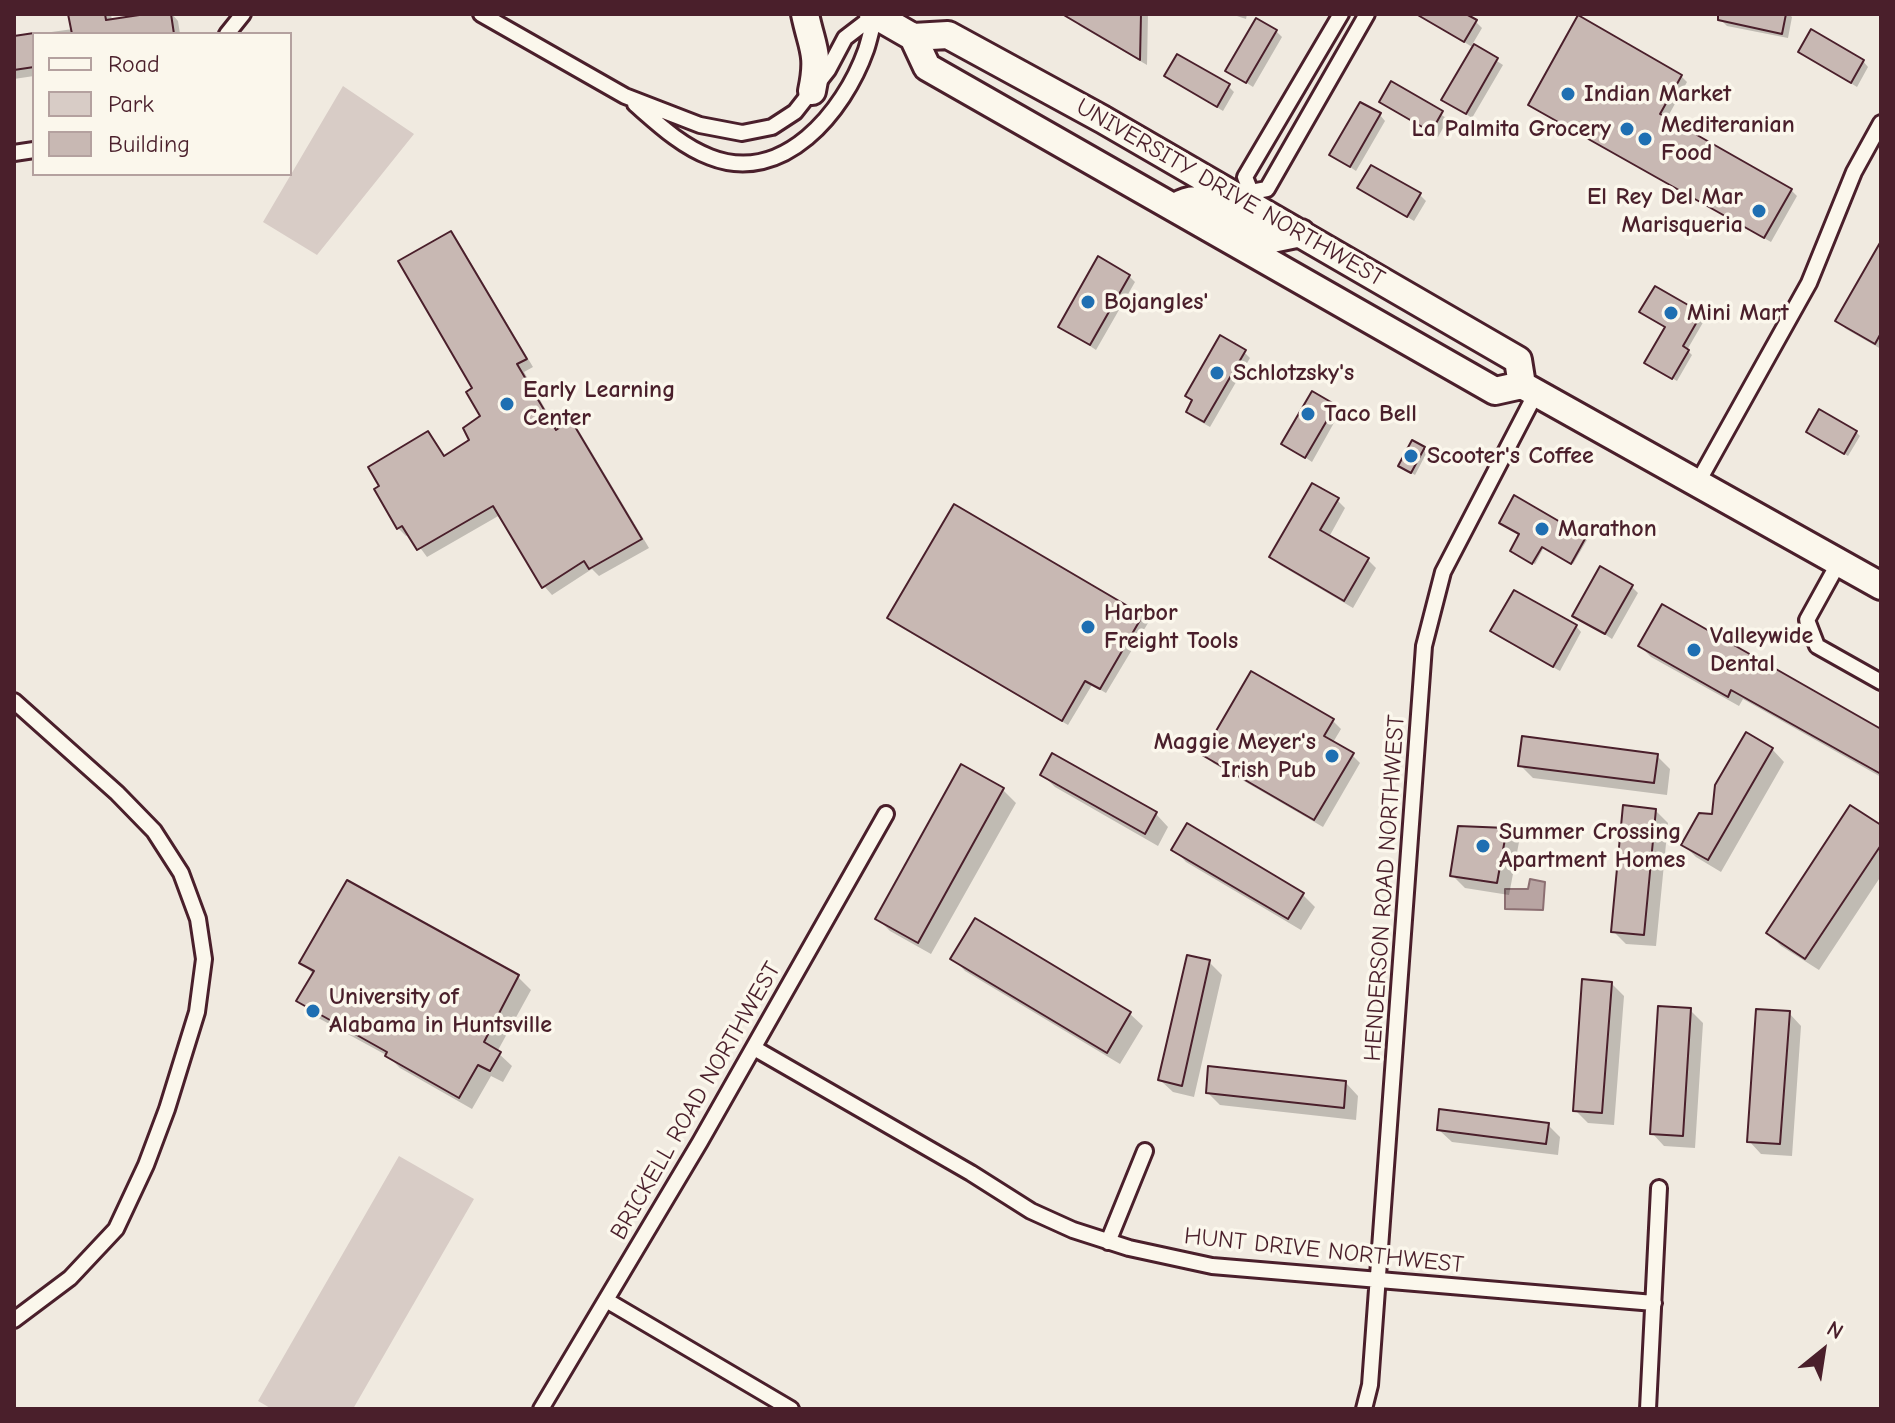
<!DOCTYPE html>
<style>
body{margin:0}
#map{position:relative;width:1895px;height:1423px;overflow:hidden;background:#f0eae0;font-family:"Comic Neue",sans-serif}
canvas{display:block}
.frame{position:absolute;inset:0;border:16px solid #4a1f2b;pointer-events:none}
.legend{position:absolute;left:32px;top:32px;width:260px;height:144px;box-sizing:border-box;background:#fbf7ec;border:2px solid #b4a19f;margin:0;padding:10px 14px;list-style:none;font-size:24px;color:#4a1f2b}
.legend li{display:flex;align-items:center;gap:16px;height:40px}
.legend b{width:40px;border:2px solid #b4a19f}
.north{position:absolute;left:1783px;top:1311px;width:80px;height:80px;-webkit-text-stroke:6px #fbf7ec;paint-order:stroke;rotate:30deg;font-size:22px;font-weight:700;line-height:32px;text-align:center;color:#4a1f2b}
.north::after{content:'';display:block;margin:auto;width:28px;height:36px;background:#4a1f2b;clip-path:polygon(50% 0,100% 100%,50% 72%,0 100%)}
</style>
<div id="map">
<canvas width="1895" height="1423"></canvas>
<div class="frame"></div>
<ul class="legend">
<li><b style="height:10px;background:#fbf7ec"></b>Road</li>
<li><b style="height:22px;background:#d8ccc6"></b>Park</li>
<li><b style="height:22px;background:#c8b8b3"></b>Building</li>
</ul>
<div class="north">N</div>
</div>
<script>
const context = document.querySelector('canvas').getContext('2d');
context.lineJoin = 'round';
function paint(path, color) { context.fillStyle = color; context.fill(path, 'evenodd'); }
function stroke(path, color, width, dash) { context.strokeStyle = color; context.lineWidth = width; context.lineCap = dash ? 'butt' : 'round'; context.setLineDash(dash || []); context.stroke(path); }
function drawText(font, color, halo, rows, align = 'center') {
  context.font = font + ' "Comic Neue",sans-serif'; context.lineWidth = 7; context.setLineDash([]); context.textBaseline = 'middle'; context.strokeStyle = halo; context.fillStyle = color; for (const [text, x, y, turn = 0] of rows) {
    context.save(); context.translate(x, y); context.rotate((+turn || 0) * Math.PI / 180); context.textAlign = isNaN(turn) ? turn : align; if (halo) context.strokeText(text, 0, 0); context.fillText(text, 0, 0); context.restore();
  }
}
const green = new Path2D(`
 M343,86L414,134L317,255L263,222Z
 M399,1156L474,1199L353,1409H272L258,1401Z`);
const water = new Path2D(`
 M1530,879L1545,882L1543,910L1505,909V889H1528Z`);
const shadow = new Path2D(`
 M70,14H111L112,21L172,14L178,21L180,34H37L73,29Z
 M1075,14H1148L1147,65L1080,26L1072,18Z
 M1231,14H1247L1246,19Z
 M1417,14H1462L1476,22L1482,28L1472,45L1503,65L1472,118L1444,100L1474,48Z
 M1722,14H1789L1792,17L1788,38L1727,26L1721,20Z
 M1276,31L1282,37L1253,87L1228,71Z
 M34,35V76L14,79V38Z
 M1800,52L1863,61L1868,67L1857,87Z
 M1166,76L1228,86L1234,92L1223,111Z
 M1681,76L1687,82L1666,120L1791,190L1797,196L1771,242L1536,110L1530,104Z
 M1391,84L1448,119L1438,137L1381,101Z
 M1380,115L1385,121L1356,171L1332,155Z
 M1360,188L1420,195L1426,201L1414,221Z
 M450,233L458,241L533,367L524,372L558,431L571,423L579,431L649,548L599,576L592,569L552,595L544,586L500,515L427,557L410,534L406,536L398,528L428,433L446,457L472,441L483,417L475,389Z
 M1881,245V349L1846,329L1837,321Z
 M1129,276L1135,282L1096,350L1060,326Z
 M1701,315L1705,319L1687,350L1692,355L1677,381L1651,366Z
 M1244,352L1250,358L1210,427L1194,418L1188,412L1194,402L1188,396Z
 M1335,406L1340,412L1312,462L1284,443Z
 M1856,432L1860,436L1848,456L1812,435Z
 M1424,448L1427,452L1415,475L1400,466Z
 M1337,500L1345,508L1329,537L1368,560L1376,568L1353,608L1280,565L1271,557Z
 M1521,534L1585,538L1587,540L1573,564L1544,547L1535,564L1514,552Z
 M1632,587L1638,593L1612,639L1575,615Z
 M1142,617L1148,623L1106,693L1092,685L1068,725L895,624L889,618Z
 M1576,626L1581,632L1560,671L1499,637L1493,631Z
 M1640,646L1881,731V777L1743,699L1739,706L1651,657Z
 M1333,721L1341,729L1332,744L1352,755L1360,763L1323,827L1213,763L1205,754Z
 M1772,749L1784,762L1721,872L1696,857L1683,844L1713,816Z
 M1657,756L1670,769L1667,795L1533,778L1520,765Z
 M962,767L1003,790L1016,803L931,954L890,931L877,918Z
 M1042,774L1156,814L1168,827L1158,846L1055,787Z
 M1655,810L1668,823L1656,946L1626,944L1613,931Z
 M1881,827V876L1819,970L1781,946L1768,933Z
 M1506,830L1519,842L1509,895L1465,888L1452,875Z
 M1174,849L1303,895L1315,907L1301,930L1186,862Z
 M348,883L518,977L531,990L497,1052L512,1066L503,1082L491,1076L472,1109L400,1068L388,1056L311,1014L299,1001L314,975L302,963Z
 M975,921L1130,1014L1143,1026L1120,1064L965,971L953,958Z
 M1209,962L1222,975L1194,1097L1173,1092L1160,1080Z
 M1611,983L1624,996L1614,1125L1588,1123L1575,1110Z
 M1690,1010L1703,1023L1695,1148L1664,1146L1652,1133Z
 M1789,1013L1801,1026L1792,1156L1761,1154L1749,1141Z
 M1346,1083L1358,1096L1356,1120L1220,1105L1208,1093Z
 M1548,1125L1560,1137L1558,1155L1452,1142L1439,1130Z`);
const building = new Path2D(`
 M68,14H105L106,20L146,14H171L174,34H72Z
 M1062,14H1141L1140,60Z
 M1416,14H1466L1477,20L1464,42Z
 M1718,14H1786L1782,34L1718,20Z
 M1578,15L1682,75L1660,114L1792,189L1764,238L1528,105Z
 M1256,18L1277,30L1246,83L1225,71Z
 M1811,29L1864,60L1851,83L1798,52Z
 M34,33V67L14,70V36Z
 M1474,44L1498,58L1466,114L1441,100Z
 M1177,54L1230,84L1217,107L1164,76Z
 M1391,81L1443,111L1431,132L1379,102Z
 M1360,102L1381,113L1350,167L1329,155Z
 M1371,165L1421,193L1407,217L1357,188Z
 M451,231L527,359L517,364L556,430L571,420L642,539L589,569L584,561L542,588L493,506L417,550L402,526L397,529L374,489L379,486L368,467L428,431L444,456L469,440L463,428L480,416L466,392L472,388L398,261Z
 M1881,241V333L1875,344L1835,321Z
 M1098,256L1130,275L1090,345L1058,327Z
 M1655,286L1702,313L1683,346L1689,350L1672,379L1644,363L1665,327L1639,312Z
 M1220,335L1246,350L1204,422L1186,412L1192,400L1185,396Z
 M1312,391L1336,405L1305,458L1281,444Z
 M1819,409L1857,431L1844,454L1806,432Z
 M1412,440L1425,447L1411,473L1398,466Z
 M1312,483L1339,498L1320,530L1369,558L1344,601L1269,557Z
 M1514,495L1586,537L1571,564L1542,547L1532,564L1510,551L1519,534L1499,523Z
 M954,504L1143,615L1100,689L1085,681L1062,721L887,618Z
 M1600,566L1633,585L1605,634L1572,616Z
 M1514,590L1577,625L1553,667L1490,631Z
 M1662,604L1881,729V774L1731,690L1728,697L1638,646Z
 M1251,671L1334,719L1324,736L1354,753L1314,820L1202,755Z
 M1746,732L1773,748L1708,860L1681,845L1699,813L1712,814L1715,785Z
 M1522,736L1658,754L1654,783L1518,766Z
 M1052,753L1157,812L1145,834L1040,775Z
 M961,764L1004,788L918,943L875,919Z
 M1623,805L1656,809L1644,935L1611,932Z
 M1850,805L1881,825V845L1805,959L1766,933Z
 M1187,823L1304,893L1288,919L1171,850Z
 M1458,826L1507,828L1497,883L1450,876Z
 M347,880L519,975L484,1042L501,1052L490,1071L478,1065L459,1098L385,1056L387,1052L296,1001L314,971L299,963Z
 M975,918L1131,1012L1107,1053L950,959Z
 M1187,955L1210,960L1182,1086L1158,1080Z
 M1582,979L1612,982L1602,1113L1573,1111Z
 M1658,1006L1691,1008L1683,1136L1650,1134Z
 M1756,1009L1790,1011L1780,1144L1747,1142Z
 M1208,1066L1346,1081L1344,1108L1206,1093Z
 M1439,1109L1549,1123L1546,1144L1437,1130Z`);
const street = new Path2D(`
 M481,14L625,96L700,125L742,133L772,127L795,112L828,70L845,38L875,15
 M227,34L243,14
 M635,104C658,124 681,146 710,157C783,186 844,112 866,50C870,38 872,26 876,14
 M14,153L34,150
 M1251,192L1245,177L1341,14
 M1245,202L1251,192L1267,189L1367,14
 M1698,482L1809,283L1854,172L1881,123
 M1839,562L1807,620L1817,646L1881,682
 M14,701L117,793L154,831L181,873L198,919L204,959L197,1012L167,1109L146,1165L116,1229L70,1278L14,1320
 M754,1048L971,1173L1031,1211L1073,1230L1129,1248L1212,1266L1654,1303
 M1108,1242L1145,1151
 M606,1300L791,1409
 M541,1409L700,1142L886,814
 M1364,1409L1370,1385L1424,646L1443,572L1536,393
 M1648,1409L1659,1188`);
const highway = new Path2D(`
 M805,14C812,48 820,53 812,91
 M873,14L913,37L948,35L1102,119L1518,360L1522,385
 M913,37L927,67L1495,391L1522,385L1881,586
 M1175,207C1203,190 1207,210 1233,213L1245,202
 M1232,240L1238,232L1250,228L1272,239L1301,233`);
const markers = [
 [1568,94,8,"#1f6fb2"],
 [1627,129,8,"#1f6fb2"],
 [1645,139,8,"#1f6fb2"],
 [1759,211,8,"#1f6fb2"],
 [1088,302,8,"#1f6fb2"],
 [1671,313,8,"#1f6fb2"],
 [1217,373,8,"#1f6fb2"],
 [507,404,8,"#1f6fb2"],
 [1308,414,8,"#1f6fb2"],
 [1411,456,8,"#1f6fb2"],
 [1542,529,8,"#1f6fb2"],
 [1088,627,8,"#1f6fb2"],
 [1694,650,8,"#1f6fb2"],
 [1332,756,8,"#1f6fb2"],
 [1483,846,8,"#1f6fb2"],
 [313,1011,8,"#1f6fb2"]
];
const poiNames = [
 ["Indian Market",1584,94],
 ["Mediteranian",1661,125],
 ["Food",1661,153],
 ["La Palmita Grocery",1611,129,"right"],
 ["El Rey Del Mar",1743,197,"right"],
 ["Marisqueria",1743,225,"right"],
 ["Bojangles'",1104,302],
 ["Mini Mart",1687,313],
 ["Schlotzsky's",1233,373],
 ["Early Learning",523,390],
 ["Center",523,418],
 ["Taco Bell",1324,414],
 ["Scooter's Coffee",1427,456],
 ["Marathon",1558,529],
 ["Harbor",1104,613],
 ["Freight Tools",1104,641],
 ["Valleywide",1710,636],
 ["Dental",1710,664],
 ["Maggie Meyer's",1316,742,"right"],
 ["Irish Pub",1316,770,"right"],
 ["Summer Crossing",1499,832],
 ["Apartment Homes",1499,860],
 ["University of",329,997],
 ["Alabama in Huntsville",329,1025]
];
const streetNames = [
 ["UNIVERSITY DRIVE NORTHWEST",1230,193,30],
 ["HENDERSON ROAD NORTHWEST",1385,888,-86],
 ["BRICKELL ROAD NORTHWEST",696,1101,-60],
 ["HUNT DRIVE NORTHWEST",1324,1251,6]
];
paint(green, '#d8ccc6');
paint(water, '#b8a4a2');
stroke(water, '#8c6f72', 2);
paint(shadow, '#0003');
paint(building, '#c8b8b3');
stroke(building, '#4a1f2b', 2);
stroke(street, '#4a1f2b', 20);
stroke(highway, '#4a1f2b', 32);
stroke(street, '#fbf7ec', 14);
stroke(highway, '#fbf7ec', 26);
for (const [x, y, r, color] of markers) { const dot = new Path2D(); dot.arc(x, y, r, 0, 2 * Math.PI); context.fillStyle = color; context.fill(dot); stroke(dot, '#fbf7ec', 3); }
drawText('bold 24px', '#4a1f2b', '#fbf7ec', poiNames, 'left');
drawText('24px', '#4a1f2b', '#fbf7ec', streetNames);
</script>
